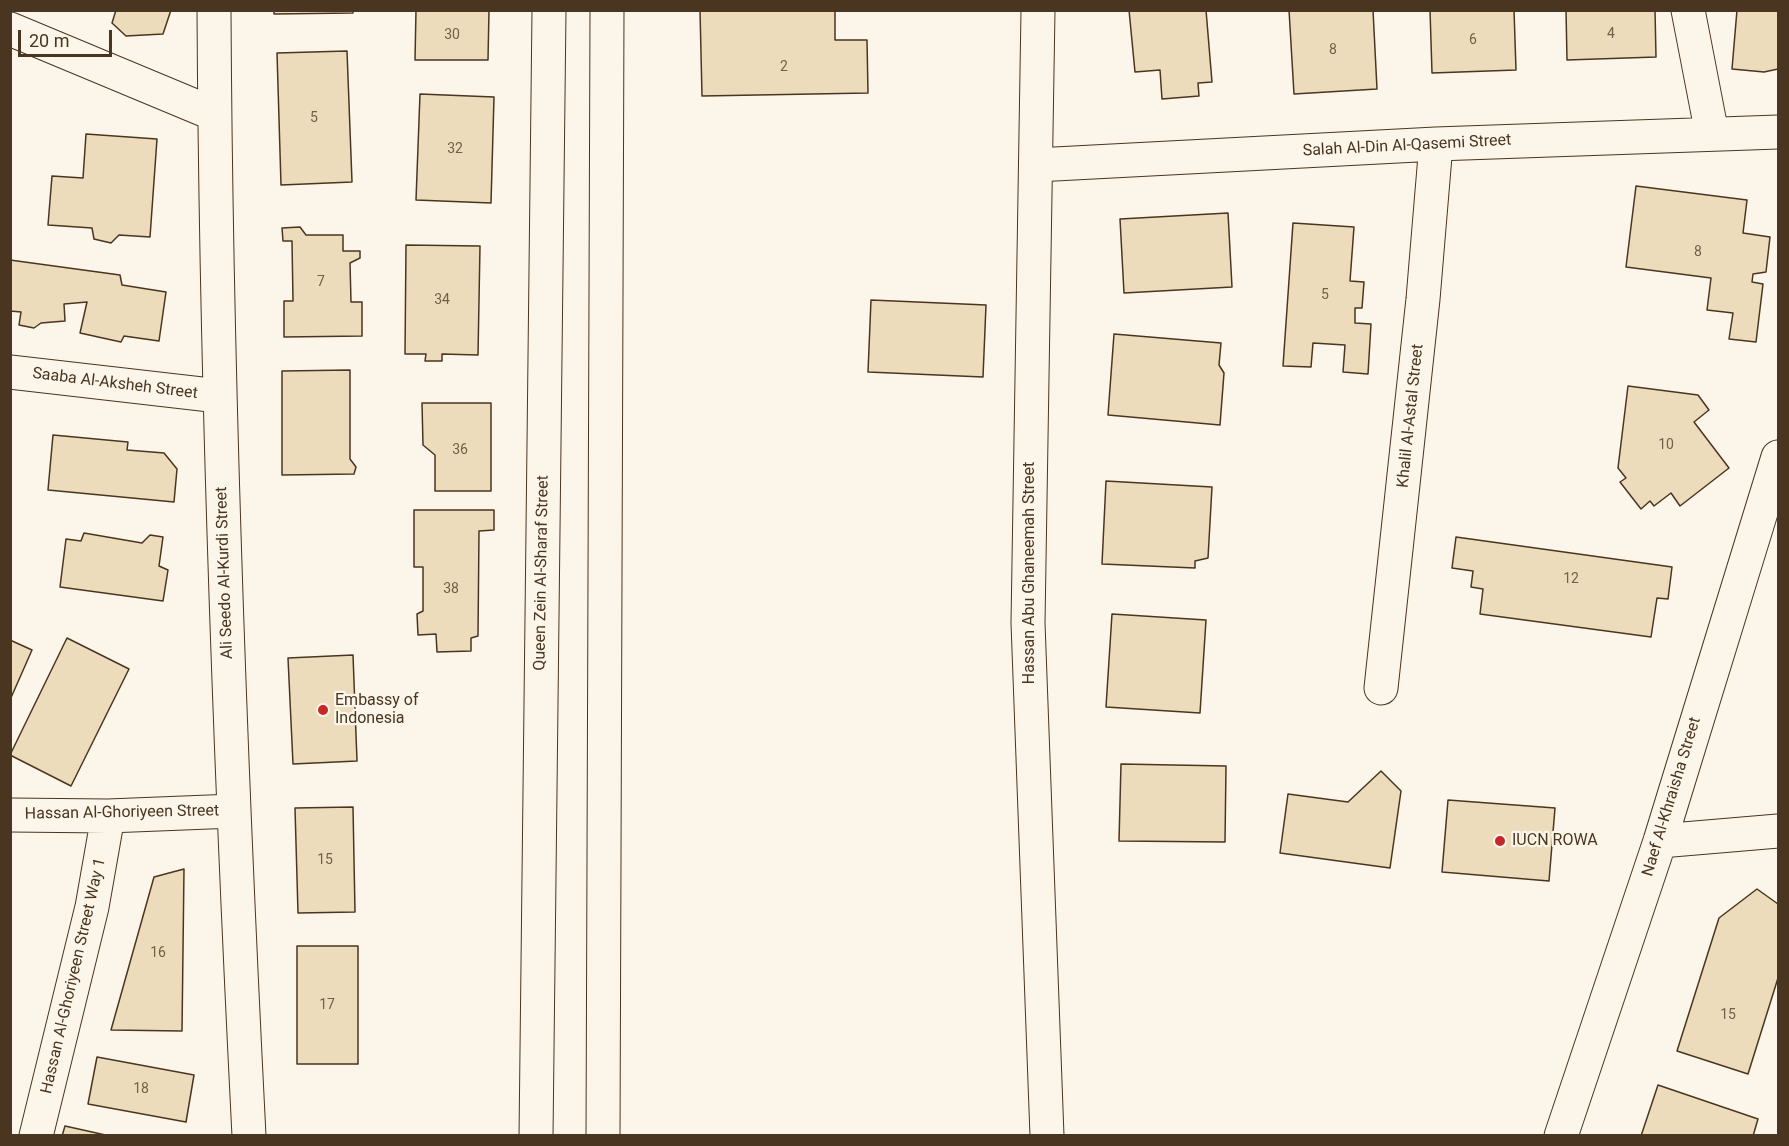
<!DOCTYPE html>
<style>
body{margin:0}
#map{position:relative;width:1789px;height:1146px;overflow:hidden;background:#fbf6e9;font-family:Roboto,sans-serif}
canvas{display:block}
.frame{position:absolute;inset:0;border:12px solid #4a3520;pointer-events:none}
.scale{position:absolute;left:18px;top:30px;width:94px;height:27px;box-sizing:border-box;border:3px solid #4a3520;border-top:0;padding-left:8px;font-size:18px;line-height:21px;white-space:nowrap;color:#4a3520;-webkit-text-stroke:4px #fbf6e9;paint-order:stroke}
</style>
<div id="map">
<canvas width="1789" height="1146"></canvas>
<div class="frame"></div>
<div class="scale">20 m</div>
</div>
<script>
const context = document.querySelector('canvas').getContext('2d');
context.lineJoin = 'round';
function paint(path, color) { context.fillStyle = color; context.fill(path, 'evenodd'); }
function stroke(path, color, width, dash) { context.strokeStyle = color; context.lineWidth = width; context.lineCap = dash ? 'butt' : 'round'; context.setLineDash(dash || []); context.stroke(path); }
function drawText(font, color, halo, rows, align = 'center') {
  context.font = font + ' Roboto,sans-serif'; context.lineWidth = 4.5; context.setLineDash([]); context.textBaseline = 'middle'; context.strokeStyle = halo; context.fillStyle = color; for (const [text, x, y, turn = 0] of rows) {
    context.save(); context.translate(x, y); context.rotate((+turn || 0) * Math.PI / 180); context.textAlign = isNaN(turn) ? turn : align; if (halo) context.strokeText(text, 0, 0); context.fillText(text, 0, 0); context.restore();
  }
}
const building = new Path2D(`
 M116,10H171L163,34L126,36L112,23Z
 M274,10H353V13L274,14Z
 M416,10H489L488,60H415Z
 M700,10H835V40H867L868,93L702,96Z
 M1129,10H1206L1212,82L1198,83L1199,96L1162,99L1160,70L1135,72Z
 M1289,10H1373L1377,89L1294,94Z
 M1430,10H1514L1516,70L1432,73Z
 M1566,10H1655L1656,57L1567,60Z
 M1737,10H1778V69L1764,72L1732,69Z
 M347,51L352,182L281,185L277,53Z
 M420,94L494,97L491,203L416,200Z
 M86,134L157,139L150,237L119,235L111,243L94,239L92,228L48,225L52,176L83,178Z
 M1636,186L1747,200L1743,233L1770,237L1766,272L1753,274L1752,282L1763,284L1756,342L1729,339L1733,313L1707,310L1711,278L1626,267Z
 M1228,213L1232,287L1124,293L1120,219Z
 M1293,223L1354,227L1350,281L1364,282L1362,308H1355V323L1371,324L1368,374L1343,372L1345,345L1313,343L1311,367L1283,366Z
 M300,227L306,235H343V251H360V258L350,263L351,302H362V336L284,337V301H293L292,241H283L282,228Z
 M406,245L480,246L478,355L442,354V361H425L426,354H405Z
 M10,260L120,275L122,285L166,292L159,341L124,336L121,342L80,333L87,302L64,304L65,321L41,323L34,328L19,325L21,312L10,311Z
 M871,300L986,305L983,377L868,372Z
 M1114,334L1221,343L1219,365L1224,373L1220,425L1108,415Z
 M350,370V459L356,467L354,474L282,475V371Z
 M1628,386L1698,395L1709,410L1694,422L1729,468L1680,506L1671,493L1654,506L1650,501L1641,509L1620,482L1626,478L1618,468Z
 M422,403H491V491H435V455L423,445Z
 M53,435L128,442L127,450L164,453L177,469L174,502L48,490Z
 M1106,481L1212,487L1208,558L1195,561V568L1102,564Z
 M414,510H494V530L479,531L478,636L471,638V651L437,652L436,634L418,635L417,614L423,611V567H414Z
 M84,533L142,543L150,535L163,537L159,566L168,570L163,601L60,587L66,539L81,541Z
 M1456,537L1672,567L1668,599L1657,598L1651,637L1480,614L1483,589L1471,587L1473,571L1452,568Z
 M1112,614L1206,620L1200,713L1106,707Z
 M67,638L129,669L71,786L10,755Z
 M10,640L32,650L10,700Z
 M353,655L357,761L293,764L288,658Z
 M1121,764L1226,766L1225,842L1119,841Z
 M1381,771L1401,791L1390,868L1280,853L1288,794L1348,802Z
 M1448,800L1555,808L1549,881L1442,872Z
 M353,807L355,912L298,913L295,808Z
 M184,869L182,1031L111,1030L154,877Z
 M1757,889L1778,904V978L1748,1074L1677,1051L1719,918Z
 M297,946H358V1064H297Z
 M97,1057L194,1075L186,1122L88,1104Z
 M1658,1085L1758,1119L1753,1136H1641Z
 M65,1126L110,1136H62Z`);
const minor = new Path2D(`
 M214,10C216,386 230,761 249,1136
 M1038,10L1028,623L1047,1136
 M1688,10L1712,134
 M10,29L214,114
 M1036,165L1436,144L1778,132
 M10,372L219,396
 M1381,688L1423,299L1436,144
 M10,815L108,816L234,811
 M1660,841L1778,831
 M36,1136L92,907L108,816
 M1561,1136L1660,841L1778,457`);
const major = new Path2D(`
 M536,1136L549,10
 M603,1136L607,10`);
const markers = [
 [323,710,6,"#c62828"],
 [1500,841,6,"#c62828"]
];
const numberNames = [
 ["4",1611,34],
 ["30",452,35],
 ["6",1473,40],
 ["8",1333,50],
 ["2",784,67],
 ["5",314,118],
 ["32",455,149],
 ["8",1698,252],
 ["7",321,282],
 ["5",1325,295],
 ["34",442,300],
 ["10",1666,445],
 ["36",460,450],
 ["12",1571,579],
 ["38",451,589],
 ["15",325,860],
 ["16",158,953],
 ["17",327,1005],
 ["15",1728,1015],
 ["18",141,1089]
];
const streetNames = [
 ["Salah Al-Din Al-Qasemi Street",1407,146,-3],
 ["Saaba Al-Aksheh Street",115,384,7],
 ["Khalil Al-Astal Street",1411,416,-84],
 ["Ali Seedo Al-Kurdi Street",225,573,-92],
 ["Queen Zein Al-Sharaf Street",542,573,-89],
 ["Hassan Abu Ghaneemah Street",1030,573,-90],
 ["Naef Al-Khraisha Street",1672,797,-73],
 ["Hassan Al-Ghoriyeen Street",122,813,-1],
 ["Hassan Al-Ghoriyeen Street Way 1",74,976,-77]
];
const poiNames = [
 ["Embassy of",335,701],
 ["Indonesia",335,719],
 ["IUCN ROWA",1512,841]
];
paint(building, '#ecdcbc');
stroke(building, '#4a3520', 1.5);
stroke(minor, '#4a3520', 35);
stroke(major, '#4a3520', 35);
stroke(minor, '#fbf6e9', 33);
stroke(major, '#fbf6e9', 33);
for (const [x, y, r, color] of markers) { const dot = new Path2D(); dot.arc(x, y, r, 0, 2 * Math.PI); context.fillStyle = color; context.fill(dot); stroke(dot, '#fbf6e9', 2); }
drawText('14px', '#725f47', null, numberNames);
drawText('16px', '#4a3520', '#fbf6e9', streetNames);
drawText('16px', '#4a3520', '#fbf6e9', poiNames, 'left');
</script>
